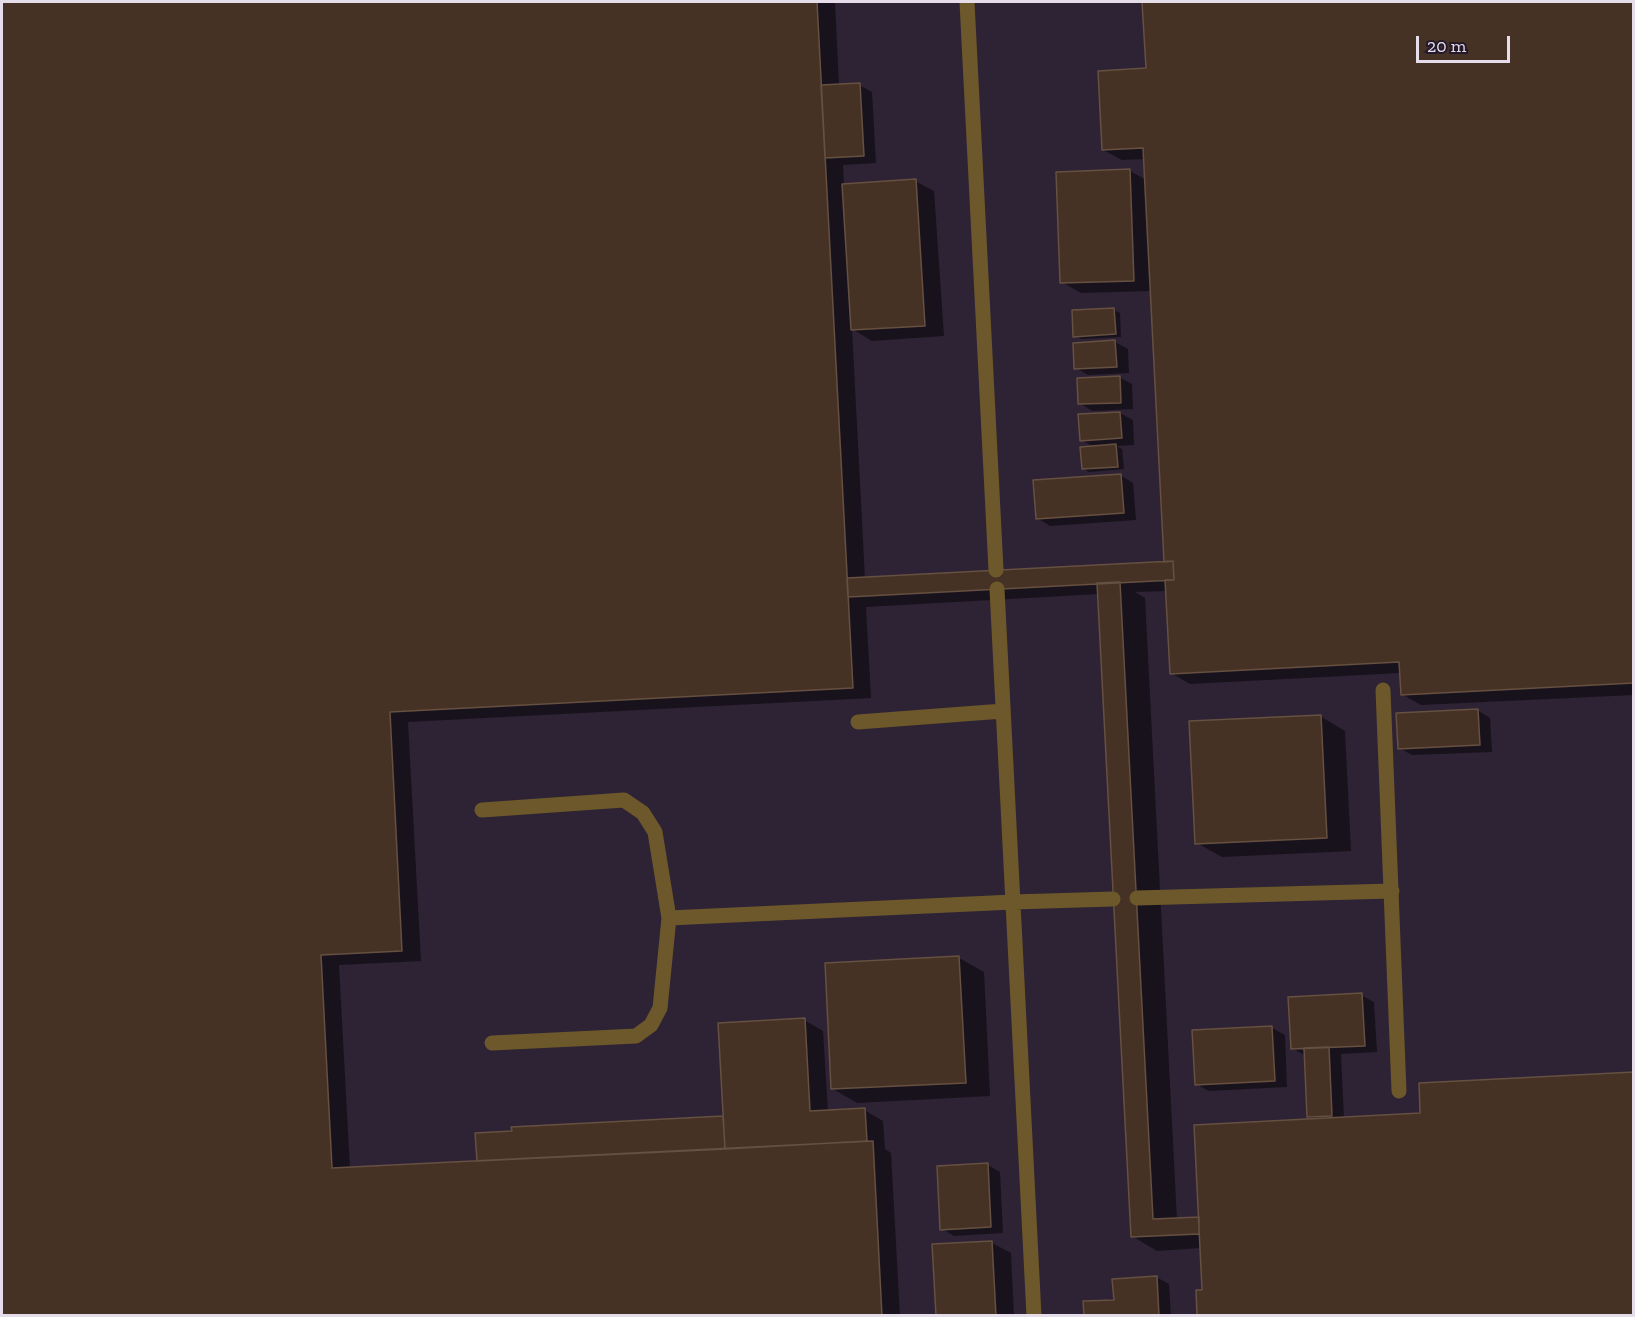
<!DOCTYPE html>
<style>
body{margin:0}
#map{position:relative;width:1635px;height:1317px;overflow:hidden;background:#2e2235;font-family:"Zilla Slab",serif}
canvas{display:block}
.frame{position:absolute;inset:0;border:3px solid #e5deea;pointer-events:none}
.scale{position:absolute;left:1416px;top:36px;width:94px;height:27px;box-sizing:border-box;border:3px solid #e5deea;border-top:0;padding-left:8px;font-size:18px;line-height:21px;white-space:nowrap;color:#e5deea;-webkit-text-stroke:4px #24192b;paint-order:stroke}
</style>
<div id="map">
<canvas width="1635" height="1317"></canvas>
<div class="frame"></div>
<div class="scale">20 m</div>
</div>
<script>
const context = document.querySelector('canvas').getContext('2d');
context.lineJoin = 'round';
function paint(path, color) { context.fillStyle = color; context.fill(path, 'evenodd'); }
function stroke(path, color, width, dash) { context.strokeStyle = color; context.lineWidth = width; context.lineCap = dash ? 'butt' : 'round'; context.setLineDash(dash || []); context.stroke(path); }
const shadow = new Path2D(`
 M2,2H835L839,86L859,85L872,92L876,163L843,165L844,185L915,181L934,191L944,336L872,341L852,329L865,579L1166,563L1152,291L1081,293L1062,282L1130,171L1146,180L1145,159L1122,160L1103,150L1147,70L1144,2H1634V695L1421,705L1402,694L1401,673L1190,684L1171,673L1167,591L1135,592L1145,598L1177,1220L1200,1219L1315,1120L1308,1116L1306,1056L1292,1048L1361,995L1374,1002L1377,1052L1341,1054L1344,1119L1422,1115L1634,1073L1204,1291L1201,1248L1157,1251L1132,1236L1099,594L866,607L871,698L408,722L421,961L339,965L350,1169L478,1163L513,1132V1128L725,1118L804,1020L823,1031L828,1112L864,1110L883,1121L885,1149L891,1153L900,1316H2Z
 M1114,310L1120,313L1121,337L1081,339L1075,336Z
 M1115,342L1128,349L1129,373L1088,375L1076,368Z
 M1119,377L1132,384L1133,409L1092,411L1080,403Z
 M1120,413L1133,420L1134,445L1116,446L1122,449L1124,469L1089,472L1084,469L1094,447L1081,440Z
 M1120,475L1133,483L1136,520L1050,526L1037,518Z
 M1477,710L1490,718L1492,752L1412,755L1399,748Z
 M1320,716L1345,731L1351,851L1222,857L1197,843Z
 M959,958L984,972L990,1096L857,1103L833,1089Z
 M1272,1028L1285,1035L1287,1087L1209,1091L1196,1084Z
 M988,1165L1000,1172L1003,1233L954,1236L942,1229Z
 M992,1243L1011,1253L1014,1316H937L934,1245Z
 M1156,1277L1169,1284L1171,1316H1085Z`);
const building = new Path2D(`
 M2,2H817L853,688L390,712L402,951L321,955L332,1168L873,1141L882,1316H2Z
 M1142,2H1634V683L1401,695L1399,662L1170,674L1165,580H1174L1173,561L1164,562L1143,148L1102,150L1098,71L1146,68Z
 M860,83L864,156L825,158L821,85Z
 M1130,169L1134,281L1060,283L1056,172Z
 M916,179L925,326L851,330L842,184Z
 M1114,308L1116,334L1073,337L1072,310Z
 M1115,340L1117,367L1074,369L1073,343Z
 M1120,376L1121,403L1078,404L1077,378Z
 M1120,412L1122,438L1080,441L1078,414Z
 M1116,444L1118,467L1082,469L1080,447Z
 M1121,474L1124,513L1036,519L1033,480Z
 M1173,561L1174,580L848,597L847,578Z
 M1120,582L1153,1219L1199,1217V1234L1131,1237L1097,583Z
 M1478,709L1480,745L1398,749L1396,713Z
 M1321,715L1327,838L1195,844L1189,721Z
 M959,956L966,1083L831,1089L825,963Z
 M1362,993L1365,1046L1291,1049L1288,997Z
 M805,1018L810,1111L865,1108L867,1141L725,1149L718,1023Z
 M1272,1026L1275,1081L1195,1085L1192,1030Z
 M1329,1047L1332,1116L1307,1117L1304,1048Z
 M1634,1072V1316H1197L1196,1290H1202L1194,1125L1420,1113L1419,1083Z
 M723,1116L725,1149L477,1161L475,1133L512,1131L511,1127Z
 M988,1163L991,1227L940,1230L937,1166Z
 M992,1241L996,1316H936L932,1244Z
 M1157,1276L1159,1316H1084L1083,1301L1114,1300L1112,1279Z`);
const lane = new Path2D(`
 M967,2L996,570
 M997,589L1034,1316
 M1383,690L1399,1091
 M858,722L1003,711
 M482,810L624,800L643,813L655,832L669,918L660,1008L651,1025L636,1036L492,1043
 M1137,898L1392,891
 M669,918L1013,902L1113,899`);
paint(shadow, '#0007');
paint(building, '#463224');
stroke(building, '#665041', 1.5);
stroke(lane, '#6c582a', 15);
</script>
